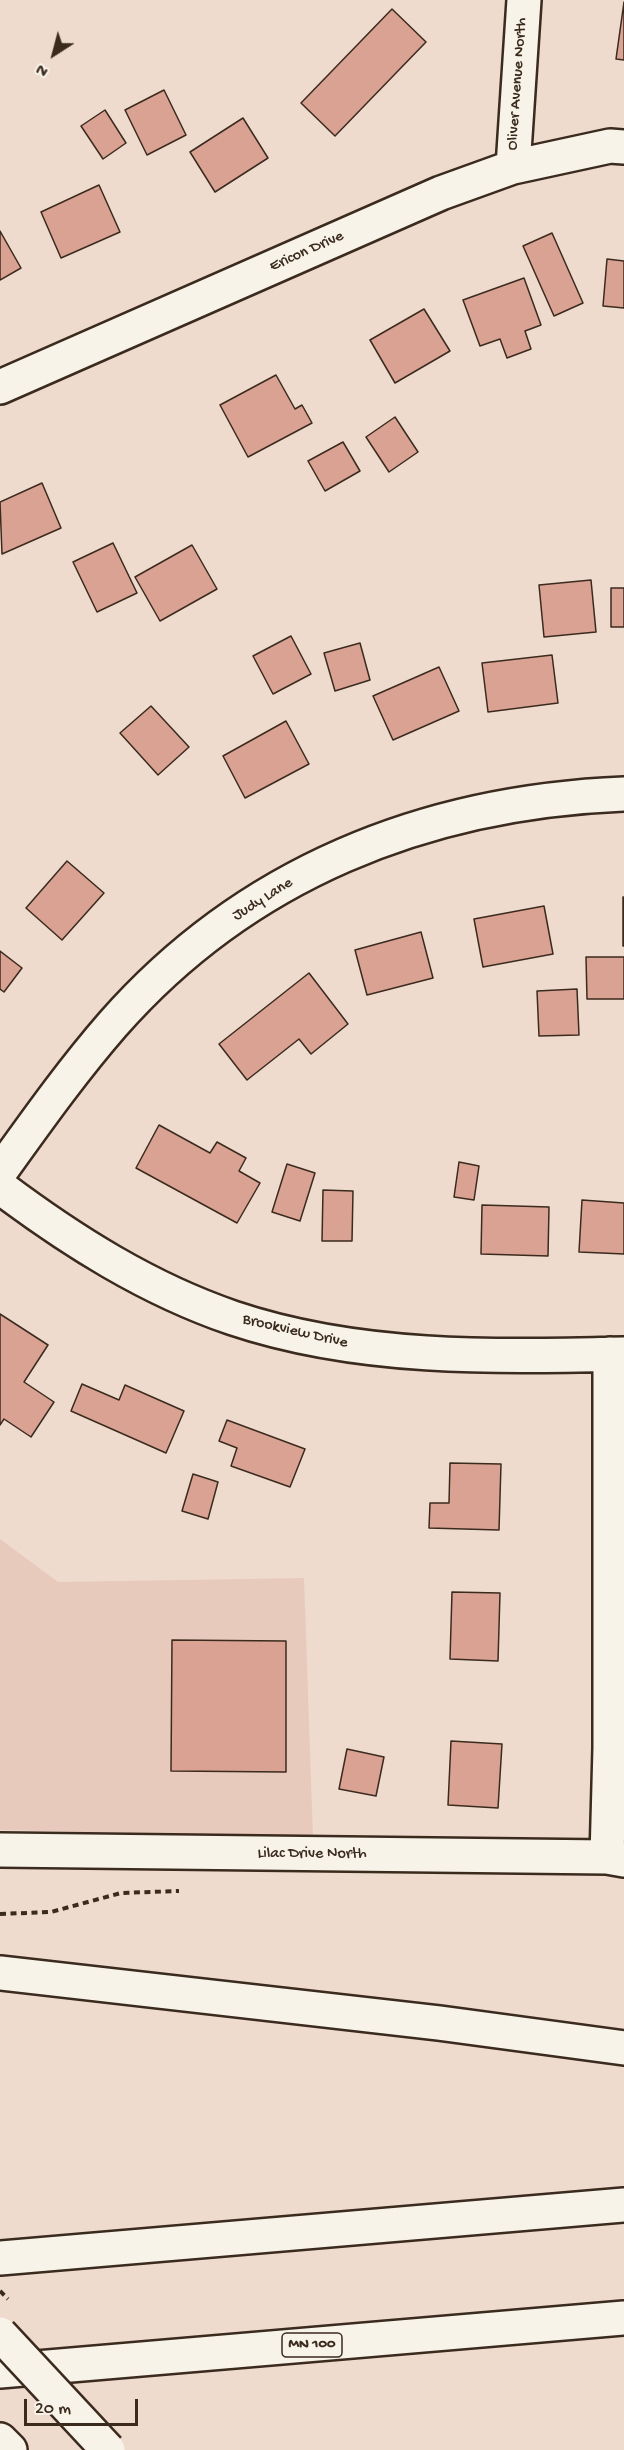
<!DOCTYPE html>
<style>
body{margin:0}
#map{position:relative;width:624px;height:2450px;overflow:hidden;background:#eedbce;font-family:"Gochi Hand",sans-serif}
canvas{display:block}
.north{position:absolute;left:24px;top:24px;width:60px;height:60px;-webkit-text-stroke:4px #f7f3e8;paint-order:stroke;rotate:216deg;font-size:16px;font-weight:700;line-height:24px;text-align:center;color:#3b2a1e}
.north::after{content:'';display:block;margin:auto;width:21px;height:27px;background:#3b2a1e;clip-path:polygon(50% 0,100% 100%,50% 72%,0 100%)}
.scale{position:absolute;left:24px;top:2399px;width:114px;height:27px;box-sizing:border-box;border:3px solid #3b2a1e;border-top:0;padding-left:8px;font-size:18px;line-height:21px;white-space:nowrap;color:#3b2a1e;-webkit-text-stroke:4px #f7f3e8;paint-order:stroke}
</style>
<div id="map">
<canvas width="624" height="2450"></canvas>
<div class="north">N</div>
<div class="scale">20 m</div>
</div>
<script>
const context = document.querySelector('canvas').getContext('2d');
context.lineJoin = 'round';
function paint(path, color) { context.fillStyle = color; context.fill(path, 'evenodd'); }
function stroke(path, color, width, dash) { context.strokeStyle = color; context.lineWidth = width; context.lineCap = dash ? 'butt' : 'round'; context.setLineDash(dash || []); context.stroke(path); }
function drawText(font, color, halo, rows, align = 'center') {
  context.font = font + ' "Gochi Hand",sans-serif'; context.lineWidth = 4.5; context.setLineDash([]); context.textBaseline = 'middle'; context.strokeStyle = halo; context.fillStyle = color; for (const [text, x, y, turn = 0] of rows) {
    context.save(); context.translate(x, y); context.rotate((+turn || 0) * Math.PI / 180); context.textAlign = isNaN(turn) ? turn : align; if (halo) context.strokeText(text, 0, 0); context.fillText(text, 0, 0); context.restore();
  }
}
const built = new Path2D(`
 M0,1539L58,1582L304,1578L313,1837L0,1830Z`);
const building = new Path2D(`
 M624,2V60L616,59Z
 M392,9L426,42L335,136L301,103Z
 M164,90L186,135L147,155L125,110Z
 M105,110L126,143L103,159L81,126Z
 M243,118L268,158L215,192L190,152Z
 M99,185L120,232L61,258L41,212Z
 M0,231L21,268L0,280Z
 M552,233L583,303L554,316L523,246Z
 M607,259L624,261V308L603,306Z
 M524,278L541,325L525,331L531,349L507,358L500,339L480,346L463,300Z
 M424,309L450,351L395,383L370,340Z
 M276,375L295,409L302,405L312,423L248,457L220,405Z
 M395,417L418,452L389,472L366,437Z
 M343,442L360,471L325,491L308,461Z
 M42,483L61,528L2,554L0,502Z
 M113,543L137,593L97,612L73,562Z
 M192,545L217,589L160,621L135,577Z
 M591,580L596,632L544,637L539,585Z
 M611,588H624V627H611Z
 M291,636L311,674L273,694L253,656Z
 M360,643L370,680L335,691L324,653Z
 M552,655L558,703L488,712L482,663Z
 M439,667L459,711L393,740L373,696Z
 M151,706L189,747L158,775L120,733Z
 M286,721L309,764L245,798L223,756Z
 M67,861L104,893L62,940L26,908Z
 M623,897H624V946H623Z
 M544,906L553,954L483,967L474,919Z
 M421,932L433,978L367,995L355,950Z
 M0,951L22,968L4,992L0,989Z
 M586,957H624V999H587Z
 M309,973L348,1024L311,1054L299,1039L247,1080L219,1044Z
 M577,989L579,1035L539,1036L537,991Z
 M159,1125L210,1153L217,1142L246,1158L239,1171L260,1183L237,1223L136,1168Z
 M459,1162L479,1166L474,1200L454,1197Z
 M287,1164L315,1173L300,1221L272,1212Z
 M323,1190L353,1191L352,1241H322Z
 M582,1200L624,1203V1254L579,1252Z
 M482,1205L549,1207L548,1256L481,1254Z
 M0,1314L48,1345L24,1382L54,1402L31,1437L4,1419L0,1425Z
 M82,1384L119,1400L125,1385L184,1411L166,1453L71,1411Z
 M227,1420L305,1449L290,1487L231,1466L237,1448L219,1441Z
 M450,1463L501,1464L499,1530L429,1528L430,1503H449Z
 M193,1474L218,1482L208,1519L182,1511Z
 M452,1592L500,1593L498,1661L450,1659Z
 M172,1640L286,1641V1772L171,1771Z
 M451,1741L502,1744L498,1808L448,1805Z
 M347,1749L384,1757L376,1796L339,1789Z`);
const path = new Path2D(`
 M0,1914L51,1912L121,1893L179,1891`);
const minor = new Path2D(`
 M513,167L524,0
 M0,387L441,193L513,167L610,146L624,147
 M0,1172C36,1122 72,1071 113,1024C246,873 425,802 624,794
 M0,1187C72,1241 148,1289 233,1318C358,1360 493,1357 624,1354
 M0,1850L607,1857L624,1860
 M607,1857L610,1748V1354`);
const secondary = new Path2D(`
 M0,2440L10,2450`);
const motorway = new Path2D(`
 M0,1973L439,2023L624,2048
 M0,2258L624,2205
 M0,2371L624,2318`);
const pathBridge = new Path2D(`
 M0,2291L8,2299`);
const secondaryBridge = new Path2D(`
 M0,2334L108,2450`);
const shields = [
 [312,2345,60]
];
const shieldNames = [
 ["MN 100",312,2345]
];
const streetNames = [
 ["Oliver Avenue North",518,84,-86],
 ["Ericon Drive",307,252,-24],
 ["Judy Lane",263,900,-32],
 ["Brookview Drive",295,1332,13],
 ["Lilac Drive North",312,1855]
];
paint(built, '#e8cabc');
paint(building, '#d9a292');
stroke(building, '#3b2a1e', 1.5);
stroke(minor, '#3b2a1e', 38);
stroke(secondary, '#3b2a1e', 38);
stroke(motorway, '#3b2a1e', 38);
stroke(path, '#3b2a1e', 4, [6, 4.5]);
stroke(minor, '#f7f3e8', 33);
stroke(secondary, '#f7f3e8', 33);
stroke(motorway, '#f7f3e8', 33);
stroke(secondaryBridge, '#3b2a1e', 38, []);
stroke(pathBridge, '#3b2a1e', 4, [6, 4.5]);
stroke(secondaryBridge, '#f7f3e8', 33);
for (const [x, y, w] of shields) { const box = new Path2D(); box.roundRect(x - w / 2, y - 12, w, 24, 4.5); context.fillStyle = '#f7f3e8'; context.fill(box); stroke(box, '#3b2a1e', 1.5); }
drawText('bold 15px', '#3b2a1e', null, shieldNames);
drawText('16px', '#3b2a1e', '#f7f3e8', streetNames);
</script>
